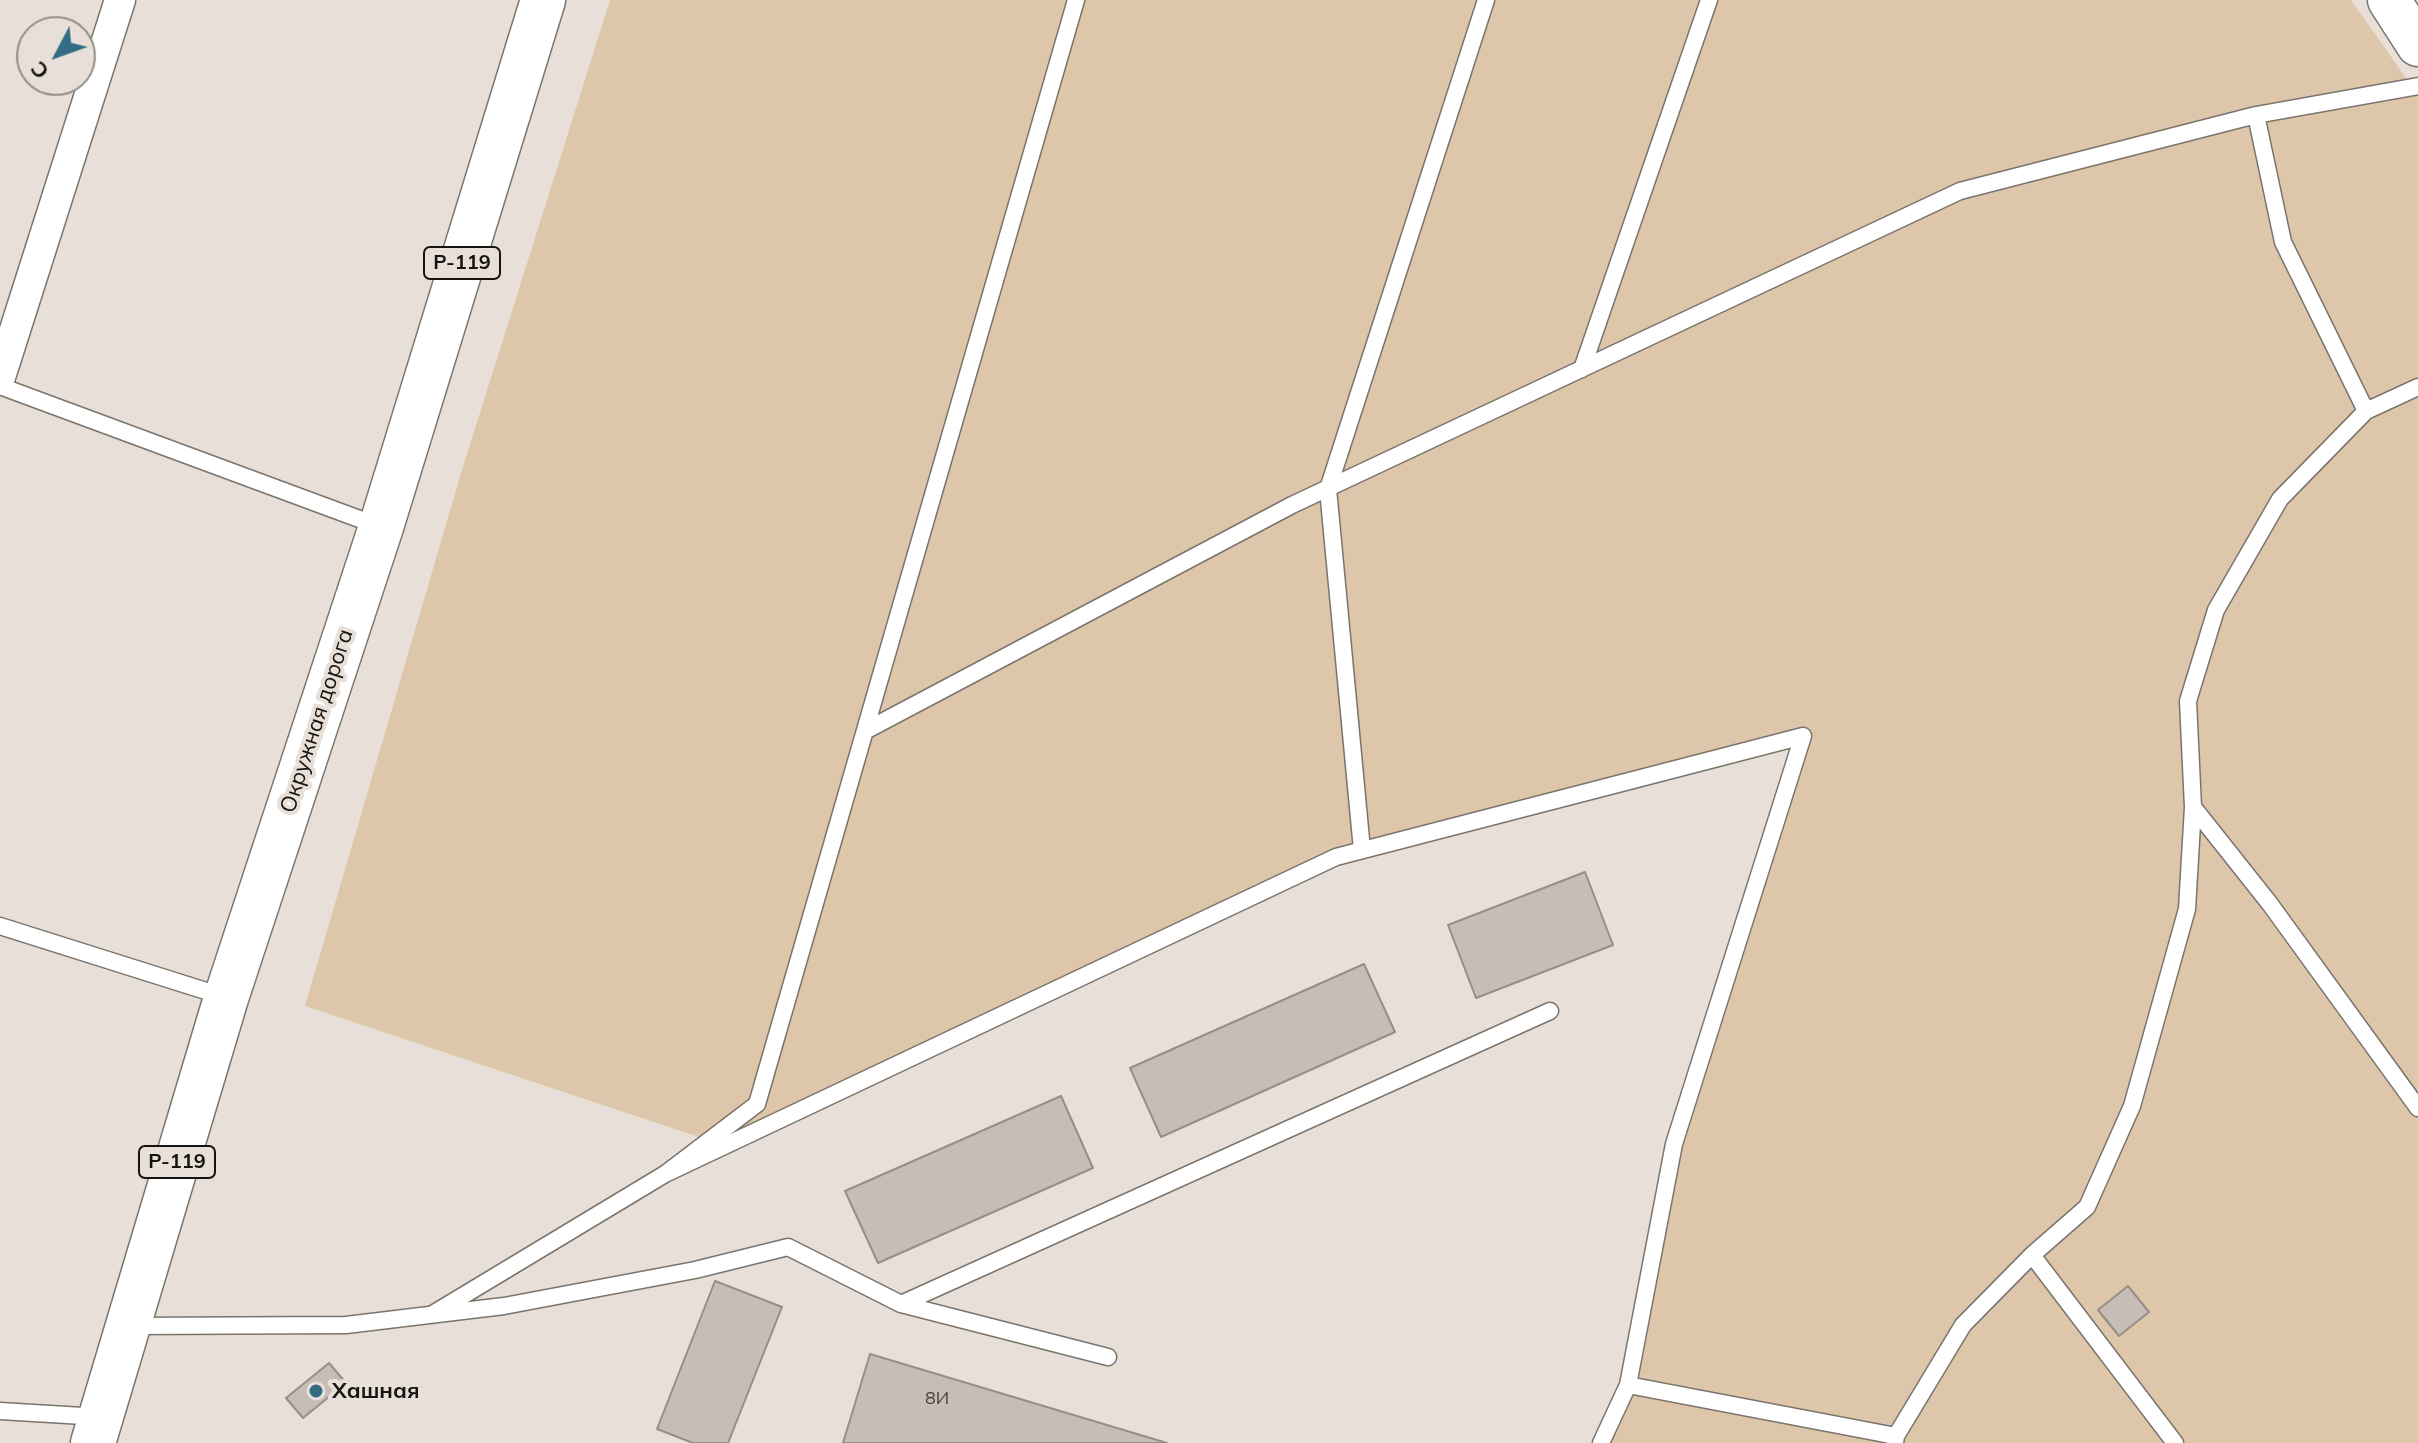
<!DOCTYPE html>
<meta charset="utf-8">
<style>
body{margin:0}
#map{position:relative;width:2418px;height:1443px;overflow:hidden;background:#e8e0d8;font-family:Mulish,sans-serif}
canvas{display:block}
.north{position:absolute;left:16px;top:16px;width:80px;height:80px;box-sizing:border-box;background:#e8e0d8;border:2px solid #948e88;border-radius:50%;rotate:229deg;font-size:22px;font-weight:700;line-height:32px;text-align:center;color:#161411}
.north::after{content:'';display:block;margin:auto;width:28px;height:36px;background:#346c86;clip-path:polygon(50% 0,100% 100%,50% 72%,0 100%)}
</style>
<div id="map">
<canvas width="2418" height="1443"></canvas>
<div class="north">С</div>
</div>
<script>
const context = document.querySelector('canvas').getContext('2d');
context.lineJoin = 'round';
function paint(path, color) { context.fillStyle = color; context.fill(path, 'evenodd'); }
function stroke(path, color, width, dash) { context.strokeStyle = color; context.lineWidth = width; context.lineCap = dash ? 'butt' : 'round'; context.setLineDash(dash || []); context.stroke(path); }
function drawText(font, color, halo, rows, align = 'center') {
  context.font = font + ' Mulish,sans-serif'; context.lineWidth = 8; context.setLineDash([]); context.textBaseline = 'middle'; context.strokeStyle = halo; context.fillStyle = color; for (const [text, x, y, turn = 0] of rows) {
    context.save(); context.translate(x, y); context.rotate((+turn || 0) * Math.PI / 180); context.textAlign = isNaN(turn) ? turn : align; if (halo) context.strokeText(text, 0, 0); context.fillText(text, 0, 0); context.restore();
  }
}
const green = new Path2D(`
 M610,0H2351L2418,95V1443H1601L1628,1385L1674,1144L1803,738L1336,857L726,1146L305,1006L461,473Z`);
const building = new Path2D(`
 M1585,872L1613,945L1476,998L1448,925Z
 M1364,964L1395,1032L1161,1137L1130,1068Z
 M1061,1096L1093,1168L878,1263L845,1191Z
 M715,1281L782,1307L728,1443H693L657,1429Z
 M2128,1286L2149,1312L2119,1336L2098,1310Z
 M870,1354L1167,1443H843Z
 M329,1363L346,1383L303,1418L286,1398Z`);
const lane = new Path2D(`
 M2256,115L2283,242L2366,411
 M1582,369L1709,0
 M0,386L381,527
 M865,731L1292,505L1960,191L2256,115L2418,86
 M2193,807L2270,904L2418,1108
 M1362,850L1328,489L1486,0
 M0,926L225,997
 M665,1174L1336,857L1803,736L1674,1144L1628,1385L1601,1443
 M2032,1255L2175,1443
 M901,1304L1550,1011
 M431,1315L665,1174L757,1104L1076,0
 M129,1326L346,1325L504,1306L695,1270L788,1247L901,1304L1108,1357
 M1628,1385L1896,1436
 M0,1411L100,1417
 M1895,1443L1896,1436L1963,1325L2032,1255L2087,1207L2132,1106L2187,909L2193,807L2188,701L2216,610L2280,499L2366,411L2418,387`);
const street = new Path2D(`
 M0,377L120,0`);
const secondary = new Path2D(`
 M2389,0L2418,45`);
const highway = new Path2D(`
 M93,1443L226,998L381,527L543,0`);
const markers = [
 [316,1391,8,"#346c86"]
];
const numberNames = [
 ["8И",937,1399]
];
const shields = [
 [462,263,76],
 [177,1162,76]
];
const shieldNames = [
 ["Р-119",462,263],
 ["Р-119",177,1162]
];
const streetNames = [
 ["Окружная дорога",317,721,-72]
];
const poiNames = [
 ["Хашная",332,1391]
];
paint(green, '#dec6aa');
paint(building, '#c6beb6');
stroke(building, '#968f87', 2);
stroke(lane, '#7a746c', 19);
stroke(street, '#7a746c', 33);
stroke(secondary, '#7a746c', 45);
stroke(highway, '#7a746c', 47);
stroke(lane, '#fff', 16);
stroke(street, '#fff', 30);
stroke(secondary, '#fff', 42);
stroke(highway, '#fff', 44);
for (const [x, y, r, color] of markers) { const dot = new Path2D(); dot.arc(x, y, r, 0, 2 * Math.PI); context.fillStyle = color; context.fill(dot); stroke(dot, '#e8e0d8', 3); }
drawText('18px', '#423e3a', null, numberNames);
for (const [x, y, w] of shields) { const box = new Path2D(); box.roundRect(x - w / 2, y - 16, w, 32, 6); context.fillStyle = '#e8e0d8'; context.fill(box); stroke(box, '#161411', 2); }
drawText('bold 20px', '#161411', null, shieldNames);
drawText('22px', '#161411', '#e8e0d8', streetNames);
drawText('bold 22px', '#161411', '#e8e0d8', poiNames, 'left');
</script>
